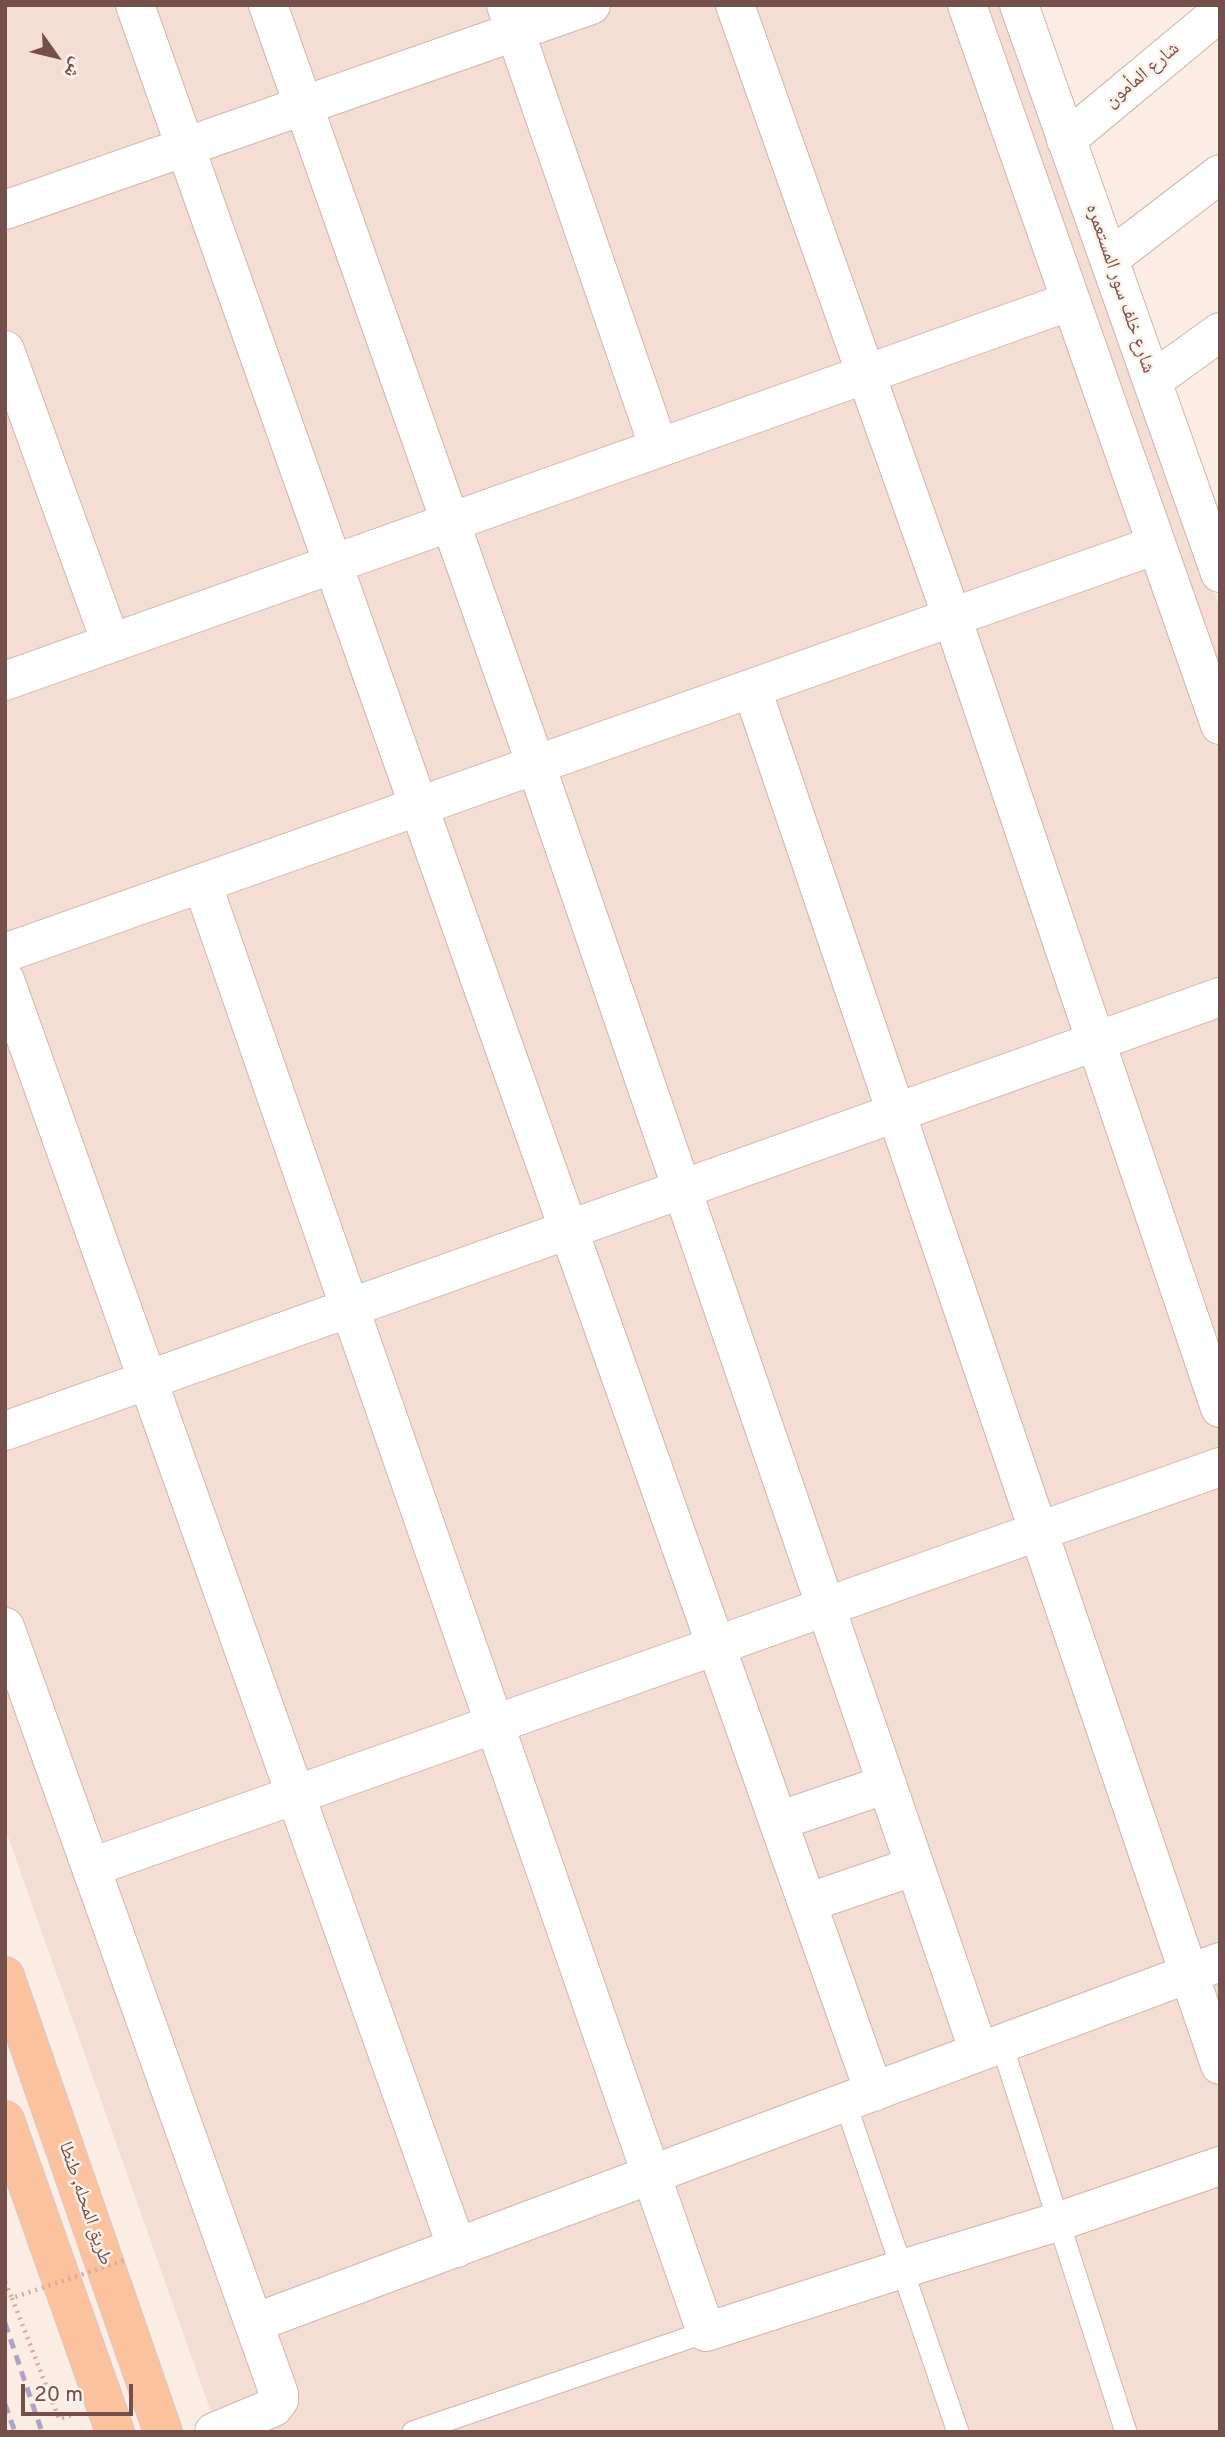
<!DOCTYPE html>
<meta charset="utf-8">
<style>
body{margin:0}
#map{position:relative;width:1225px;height:2437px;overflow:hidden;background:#fcede4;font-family:Overpass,"Noto Naskh Arabic",sans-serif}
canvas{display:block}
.frame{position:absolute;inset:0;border:7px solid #754f4a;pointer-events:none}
.north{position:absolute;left:21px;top:21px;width:70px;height:70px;-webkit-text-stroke:5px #fff2ea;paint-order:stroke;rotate:124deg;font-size:19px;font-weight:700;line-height:28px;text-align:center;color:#754f4a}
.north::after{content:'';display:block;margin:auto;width:24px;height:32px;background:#754f4a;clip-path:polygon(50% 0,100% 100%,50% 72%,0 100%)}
.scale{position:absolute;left:21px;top:2384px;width:112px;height:32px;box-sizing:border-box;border:4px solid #754f4a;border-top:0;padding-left:9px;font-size:21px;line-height:24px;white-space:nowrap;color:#754f4a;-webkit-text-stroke:5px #fff2ea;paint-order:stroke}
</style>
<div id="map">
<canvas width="1225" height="2437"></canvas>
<div class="frame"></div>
<div class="north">ش</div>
<div class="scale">20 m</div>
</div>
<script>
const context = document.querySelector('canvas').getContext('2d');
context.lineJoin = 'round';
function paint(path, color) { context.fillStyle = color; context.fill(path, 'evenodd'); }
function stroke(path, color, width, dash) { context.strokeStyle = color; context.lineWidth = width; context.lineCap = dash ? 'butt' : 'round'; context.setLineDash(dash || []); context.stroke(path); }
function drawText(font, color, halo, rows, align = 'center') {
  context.font = font + ' Overpass,"Noto Naskh Arabic",sans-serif'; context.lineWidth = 5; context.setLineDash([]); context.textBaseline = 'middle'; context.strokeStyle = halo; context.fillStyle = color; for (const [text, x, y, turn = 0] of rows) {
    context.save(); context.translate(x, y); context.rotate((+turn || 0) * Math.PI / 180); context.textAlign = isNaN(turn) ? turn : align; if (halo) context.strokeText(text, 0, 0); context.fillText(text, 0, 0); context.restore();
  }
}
const residential = new Path2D(`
 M5,5H998L1220,609V2432H218L5,1828Z`);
const path = new Path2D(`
 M12,2298L59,2419L71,2415`);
const lane = new Path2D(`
 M1001,2042L1126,2432
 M845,2102L958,2432
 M413,2432L706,2332`);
const street = new Path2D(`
 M135,5L874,2092
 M268,5L536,765L979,2052
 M506,5L659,448
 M735,5L952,617L1220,1408
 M967,5L1220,725
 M1019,5L1220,573
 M1066,140L1220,12
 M5,210L591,5
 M1109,259L1220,174
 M5,350L111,643
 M1152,381L1220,332
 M5,681L1071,301
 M752,689L1220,2065
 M202,883L706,2332L902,2269L1057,2222L1220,2166
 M5,953L1156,545
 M5,980L457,2248
 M5,1431L1220,997
 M5,1627L279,2394V2400L274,2407L214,2432
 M778,1821L887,1784
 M92,1867L1220,1467
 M807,1903L915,1866
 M254,2323L1220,1962`);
const primary = new Path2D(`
 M5,1976L163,2432
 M5,2120L115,2432`);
const rail = new Path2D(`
 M5,2323L42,2432
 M5,2404L15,2432`);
const pathBridge = new Path2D(`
 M5,2282L12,2298L125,2260`);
const streetNames = [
 ["شارع المأمون",1143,76,-40],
 ["شارع خلف سور المستعمره",1119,289,71],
 ["طريق المحله, طنطا",84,2204,71]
];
paint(residential, '#f4ddd3');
stroke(lane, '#d0b5ae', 23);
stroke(street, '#d0b5ae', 40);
stroke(primary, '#d6cac9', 40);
stroke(path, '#d6a89f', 4.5, [2, 5]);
stroke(lane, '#fff', 21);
stroke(street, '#fff', 38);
stroke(primary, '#fbc29d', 38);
stroke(rail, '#aea3c6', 5, [10, 7]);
stroke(pathBridge, '#d6a89f', 4.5, [2, 5]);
drawText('19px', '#754f4a', '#fff2ea', streetNames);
</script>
